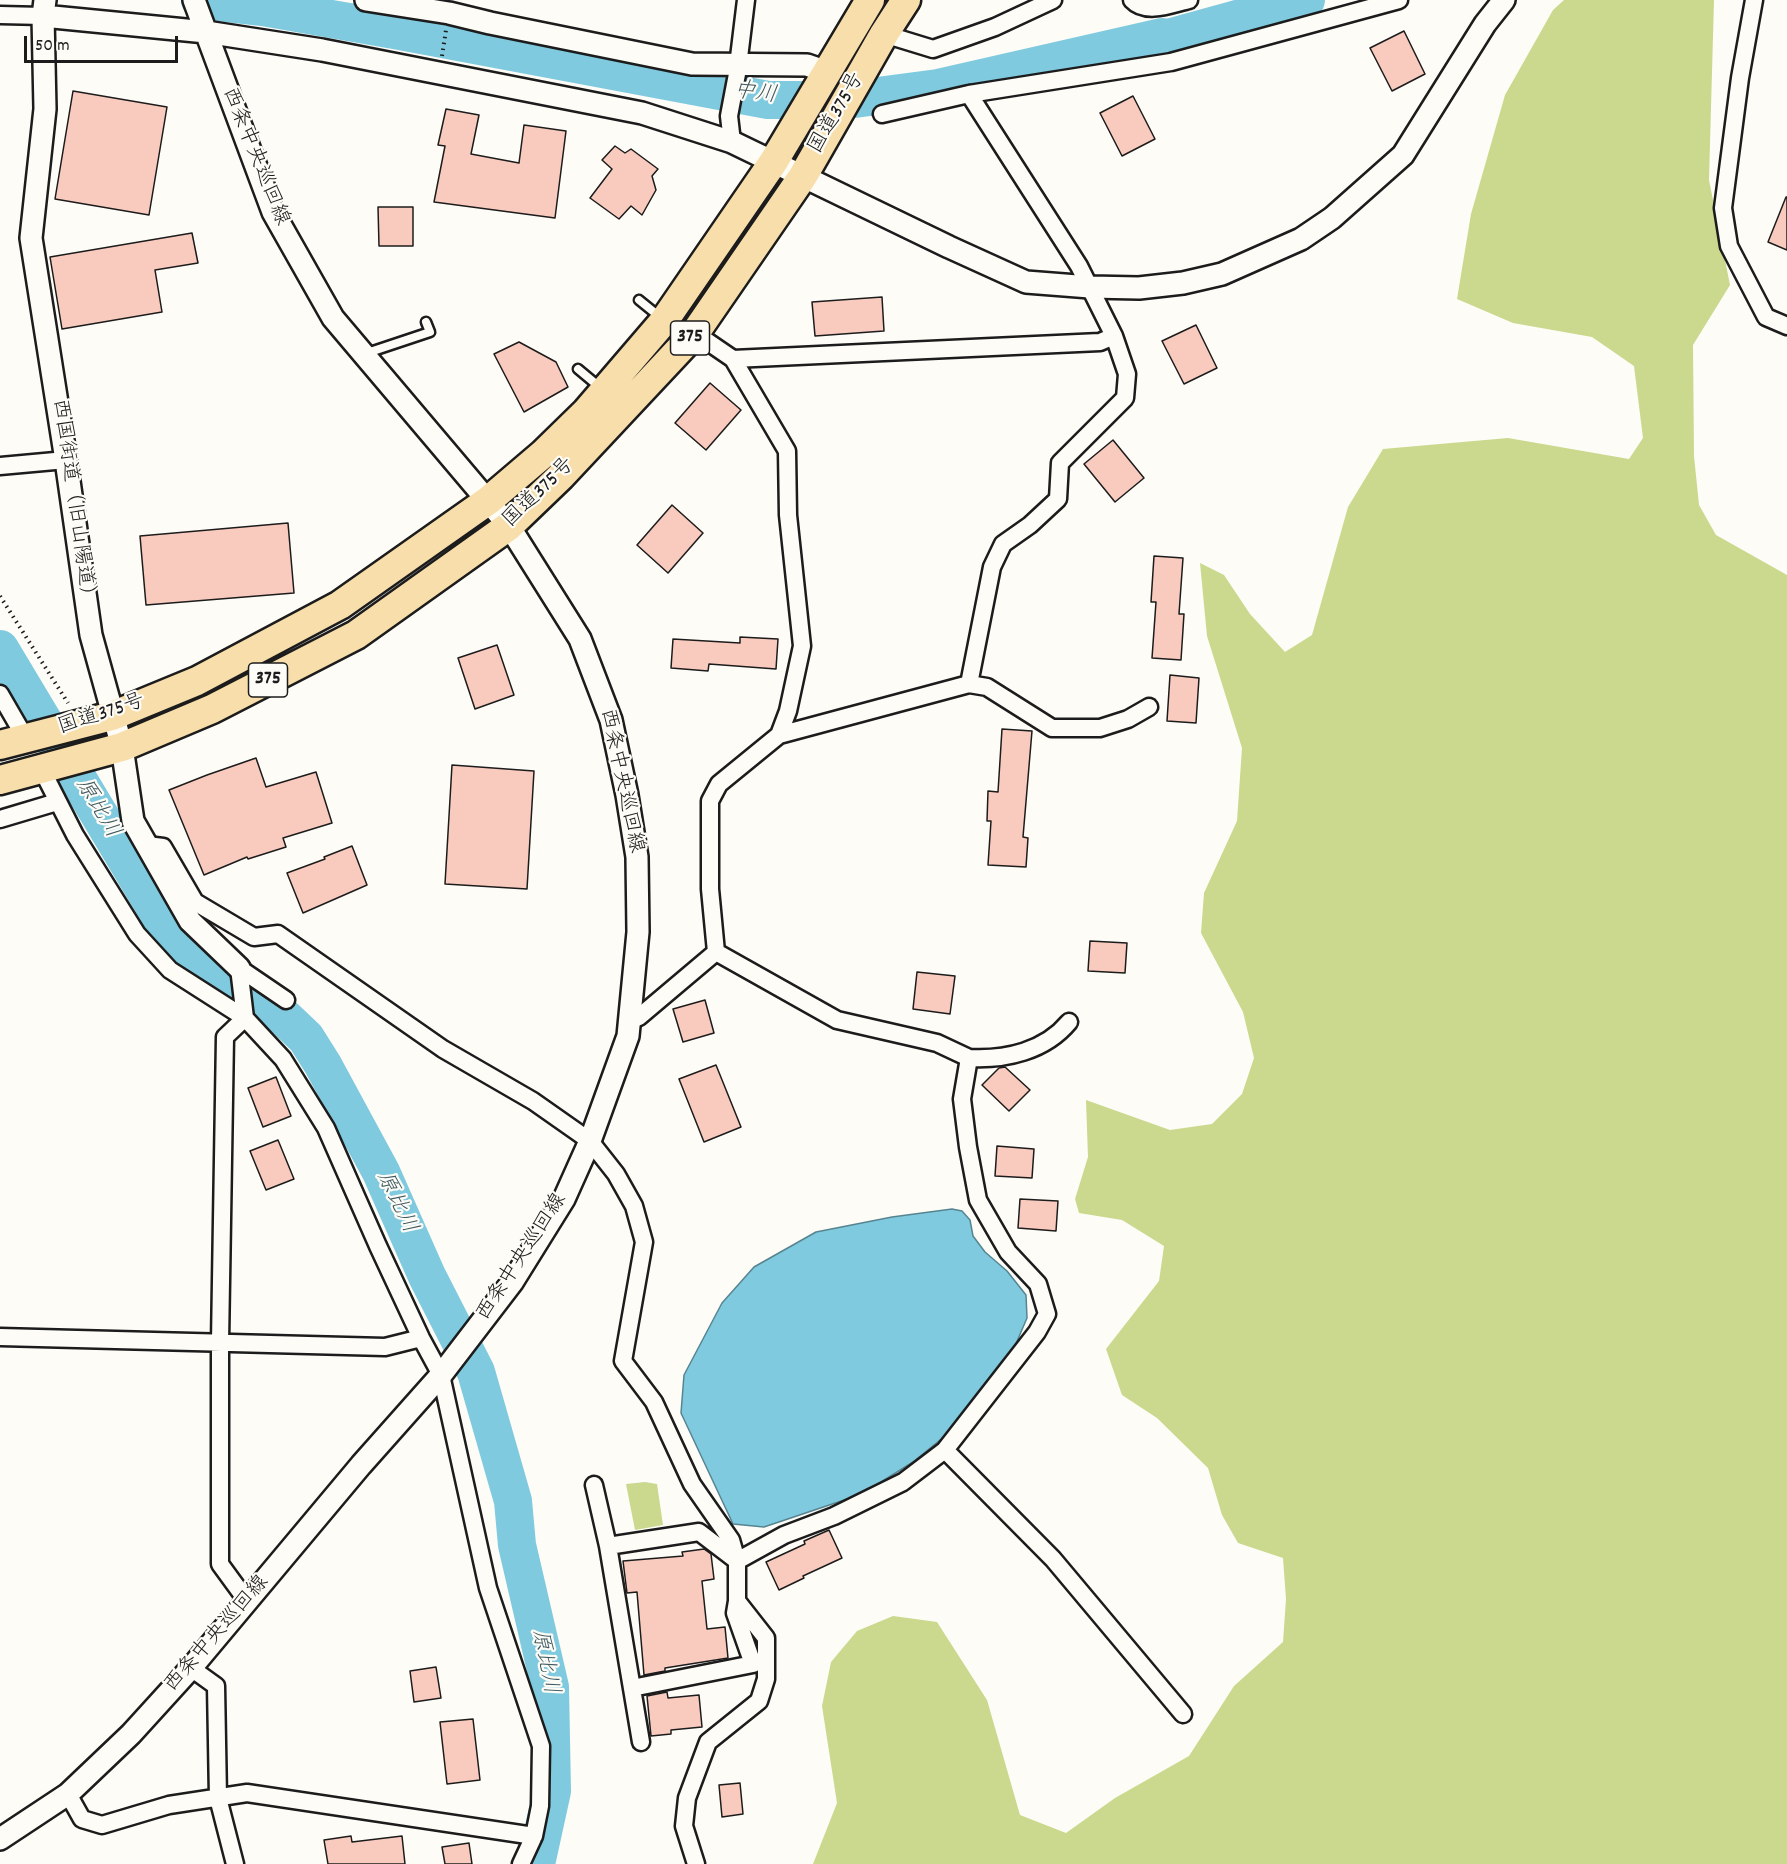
<!DOCTYPE html>
<meta charset="utf-8">
<style>
body{margin:0}
#map{position:relative;width:1787px;height:1864px;overflow:hidden;background:#fdfcf7;font-family:Dekko,sans-serif}
canvas{display:block}
.scale{position:absolute;left:24px;top:36px;width:154px;height:27px;box-sizing:border-box;border:3px solid #1c1c1c;border-top:0;padding-left:8px;font-size:18px;line-height:21px;white-space:nowrap;color:#1c1c1c;-webkit-text-stroke:4px #fdfcf7;paint-order:stroke}
</style>
<div id="map">
<canvas width="1787" height="1864"></canvas>
<div class="scale">50 m</div>
</div>
<script>
const context = document.querySelector('canvas').getContext('2d');
context.lineJoin = 'round';
function paint(path, color) { context.fillStyle = color; context.fill(path, 'evenodd'); }
function stroke(path, color, width, dash) { context.strokeStyle = color; context.lineWidth = width; context.lineCap = dash ? 'butt' : 'round'; context.setLineDash(dash || []); context.stroke(path); }
function drawText(font, color, halo, rows, align = 'center') {
  context.font = font + ' Dekko,"Klee One",sans-serif'; context.lineWidth = 4.5; context.setLineDash([]); context.textBaseline = 'middle'; context.strokeStyle = halo; context.fillStyle = color; for (const [text, x, y, turn = 0] of rows) {
    context.save(); context.translate(x, y); context.rotate((+turn || 0) * Math.PI / 180); context.textAlign = isNaN(turn) ? turn : align; if (halo) context.strokeText(text, 0, 0); context.fillText(text, 0, 0); context.restore();
  }
}
const green = new Path2D(`
 M1564,0H1714L1709,180L1730,285L1693,345L1694,456L1699,505L1716,535L1787,575V1864H813L837,1803L822,1706L831,1662L857,1631L893,1616L937,1622L987,1700L1020,1815L1066,1833L1115,1798L1189,1756L1234,1686L1283,1642L1286,1599L1283,1558L1238,1543L1222,1515L1208,1468L1157,1418L1122,1395L1106,1349L1159,1281L1164,1246L1122,1220L1079,1213L1075,1199L1088,1157L1086,1100L1170,1130L1212,1124L1242,1094L1254,1058L1243,1012L1201,933L1204,893L1237,821L1242,748L1207,636L1200,563L1224,575L1250,614L1285,652L1312,635L1348,507L1383,449L1508,438L1629,459L1643,438L1634,366L1592,337L1513,323L1457,299L1471,214L1505,95L1553,10Z
 M645,1482L657,1484L663,1525L635,1530L626,1484Z`);
const water = new Path2D(`
 M952,1209L962,1211L970,1220L973,1236L985,1252L1007,1271L1026,1295L1027,1318L1015,1346L945,1436L913,1462L862,1494L764,1527L733,1524L681,1413L684,1375L722,1303L754,1267L816,1232L892,1217Z`);
const river = new Path2D(`
 M200,0L263,7L400,31L768,100H847L938,88L1162,37L1168,38L1306,0
 M0,649L166,926L220,979L270,1008L286,1019L306,1038L323,1065L381,1172L427,1276L476,1372L513,1501L517,1545L550,1687L552,1791L536,1864`);
const building = new Path2D(`
 M1404,31L1425,74L1392,91L1370,48Z
 M73,91L167,107L149,215L55,199Z
 M1133,96L1155,139L1122,156L1100,113Z
 M446,109L479,115L471,154L519,163L524,125L566,131L555,218L434,202L445,146L438,145Z
 M615,146L625,153L631,149L658,169L652,176L656,190L642,215L631,206L619,219L590,198L612,169L602,160Z
 M1786,197H1787V250L1768,242Z
 M378,207H413V246H379Z
 M192,233L198,263L155,270L162,312L62,329L50,257Z
 M882,297L884,331L815,336L812,302Z
 M1196,325L1217,368L1184,384L1162,341Z
 M519,342L556,362L568,387L524,412L494,354Z
 M710,383L741,410L706,450L675,423Z
 M1113,440L1144,478L1115,502L1084,464Z
 M672,505L703,533L668,573L637,545Z
 M288,523L294,593L146,605L140,536Z
 M1154,556L1183,558L1179,614H1184L1181,660L1152,658L1156,602H1151Z
 M740,637L778,639L776,669L709,664L708,671L671,668L673,639L740,643Z
 M497,645L514,695L475,709L458,658Z
 M1170,675L1199,678L1196,723L1167,721Z
 M1002,729L1032,731L1023,837L1028,838L1026,867L988,865L991,821H987L988,791L998,792Z
 M256,758L266,787L316,772L332,823L283,838L286,847L248,859L247,857L204,875L169,790L207,775Z
 M452,765L534,771L527,889L445,884Z
 M352,846L367,885L303,913L287,873L325,859L324,857Z
 M1090,941L1127,943L1125,973L1088,971Z
 M917,972L955,976L950,1014L913,1009Z
 M705,1000L714,1033L683,1042L673,1009Z
 M716,1065L741,1127L704,1142L679,1079Z
 M1005,1067L1030,1090L1009,1111L982,1085L999,1068Z
 M276,1077L291,1116L263,1127L248,1088Z
 M278,1140L294,1179L266,1190L250,1151Z
 M997,1146L1034,1149L1032,1178L995,1176Z
 M1020,1199L1058,1201L1056,1231L1018,1228Z
 M829,1530L842,1558L803,1576L804,1578L779,1590L766,1562L805,1544L804,1541Z
 M704,1549L711,1554L714,1579L702,1581L707,1629L725,1627L728,1658L665,1668V1671L644,1675L637,1592L627,1593L623,1561L683,1556L682,1552Z
 M436,1667L441,1698L414,1702L410,1671Z
 M667,1692L668,1698L699,1695L702,1727L671,1730V1734L651,1736L647,1696Z
 M473,1719L480,1780L447,1784L440,1722Z
 M740,1783L743,1814L722,1817L719,1785Z
 M351,1836L352,1842L402,1836L405,1864H328L324,1840Z
 M469,1843L472,1864H445L442,1847Z`);
const path = new Path2D(`
 M442,56L446,30
 M0,596L68,703`);
const service = new Path2D(`
 M639,300L660,317
 M364,354L430,332L426,322
 M578,369L602,389`);
const minor = new Path2D(`
 M1132,0C1146,15 1172,4 1189,0
 M1754,0L1740,78L1723,208L1729,246L1766,317L1787,326
 M0,15L43,16
 M884,34L933,49L995,27L1053,0
 M882,114L969,94L1171,62L1399,0
 M732,142L729,116L737,74L746,0
 M695,333L733,359L787,451L788,515L802,646L788,711L779,735
 M733,359L1100,342L1114,336
 M0,466L66,460
 M969,684L987,687L1052,728H1100L1128,719L1149,707
 M0,694L26,739
 M42,770L75,835L137,934L170,970L245,1018L283,1059L326,1128L378,1246L421,1338L441,1375L488,1588L541,1746L540,1806L534,1836L521,1864
 M0,819L57,802
 M147,845L163,847L195,902L254,937L278,934L443,1049L533,1101L590,1141L616,1174L634,1206L644,1242L623,1361L654,1402L692,1484L731,1540L737,1561V1601L766,1638V1679L759,1701L708,1742L687,1798L684,1826L696,1864
 M716,952L710,889V801L719,784L779,735L969,684L992,567L1003,544L1030,525L1058,499L1060,463L1125,398L1127,374L1114,336L1079,266L969,94
 M716,952L837,1020L937,1043L969,1058L962,1099L968,1147L978,1200L1008,1252L1038,1284L1047,1314L1037,1332L945,1450L903,1482L834,1516L784,1535L737,1561
 M239,968L245,1018L225,1037L220,1342V1564L247,1601
 M239,968L286,1000
 M630,1021L639,1017L716,952
 M969,1058C1006,1060 1045,1051 1069,1022
 M0,1337L385,1347L421,1338
 M945,1450L1053,1559L1183,1714
 M594,1485L608,1546L641,1742
 M608,1546L699,1532L737,1561
 M191,1668L216,1686L218,1798L235,1864
 M632,1688L753,1664L735,1613L737,1601
 M68,1794L82,1819L102,1825L169,1805L247,1793L534,1836`);
const tertiary = new Path2D(`
 M45,0L43,16L45,109L31,238L66,460L91,635L122,747L133,821L190,921L239,968
 M366,0L449,13L490,23L692,64L807,65L827,72
 M43,16L206,32L322,50L642,113L732,142L949,247L1026,282L1090,287L1139,288L1183,283L1222,274L1301,239L1332,218L1403,155L1485,24L1504,0
 M0,1839L68,1794L131,1734L191,1668L361,1465L441,1375L513,1281L564,1199L590,1141L628,1036L638,932L637,857L627,795L611,720L580,639L509,526L333,318L273,212L194,0`);
const trunk = new Path2D(`
 M0,745L112,716L197,681L340,605L489,500L543,454L586,412L664,321L774,161L870,0
 M0,780L122,747L212,709L356,635L509,526L561,476L695,333L803,176L884,34L906,0`);
const shields = [
 [690,338,39],
 [268,680,39]
];
const shieldNames = [
 ["375",690,338],
 ["375",268,680]
];
const streetNames = [
 ["国道375号",838,114,-60],
 ["西条中央巡回線",254,157,68],
 ["国道375号",540,494,-44],
 ["西国街道（旧山陽道）",72,503,82],
 ["国道375号",102,716,-18],
 ["西条中央巡回線",620,781,78],
 ["西条中央巡回線",523,1258,-57],
 ["西条中央巡回線",218,1635,-49]
];
const waterNames = [
 ["中川",755,95,8],
 ["原比川",96,809,59],
 ["原比川",395,1203,64],
 ["原比川",543,1662,79]
];
paint(green, '#cad98d');
paint(water, '#7fcadf');
stroke(water, '#578491', 1.5);
stroke(river, '#7fcadf', 38);
paint(building, '#f9cabe');
stroke(building, '#1c1c1c', 1.5);
stroke(service, '#1c1c1c', 13);
stroke(minor, '#1c1c1c', 21);
stroke(tertiary, '#1c1c1c', 26);
stroke(trunk, '#1c1c1c', 33);
stroke(path, '#1c1c1c', 4, [1.5, 4.5]);
stroke(service, '#fdfcf7', 8);
stroke(minor, '#fdfcf7', 16);
stroke(tertiary, '#fdfcf7', 21);
stroke(trunk, '#f8deab', 28);
for (const [x, y, w] of shields) { const box = new Path2D(); box.roundRect(x - w / 2, y - 17, w, 34, 4.5); context.fillStyle = '#fdfcf7'; context.fill(box); stroke(box, '#1c1c1c', 1.5); }
drawText('bold 20px', '#1c1c1c', null, shieldNames);
drawText('21px', '#1c1c1c', '#fdfcf7', streetNames);
drawText('italic 22px', '#3f5960', '#fdfcf7', waterNames);
</script>
